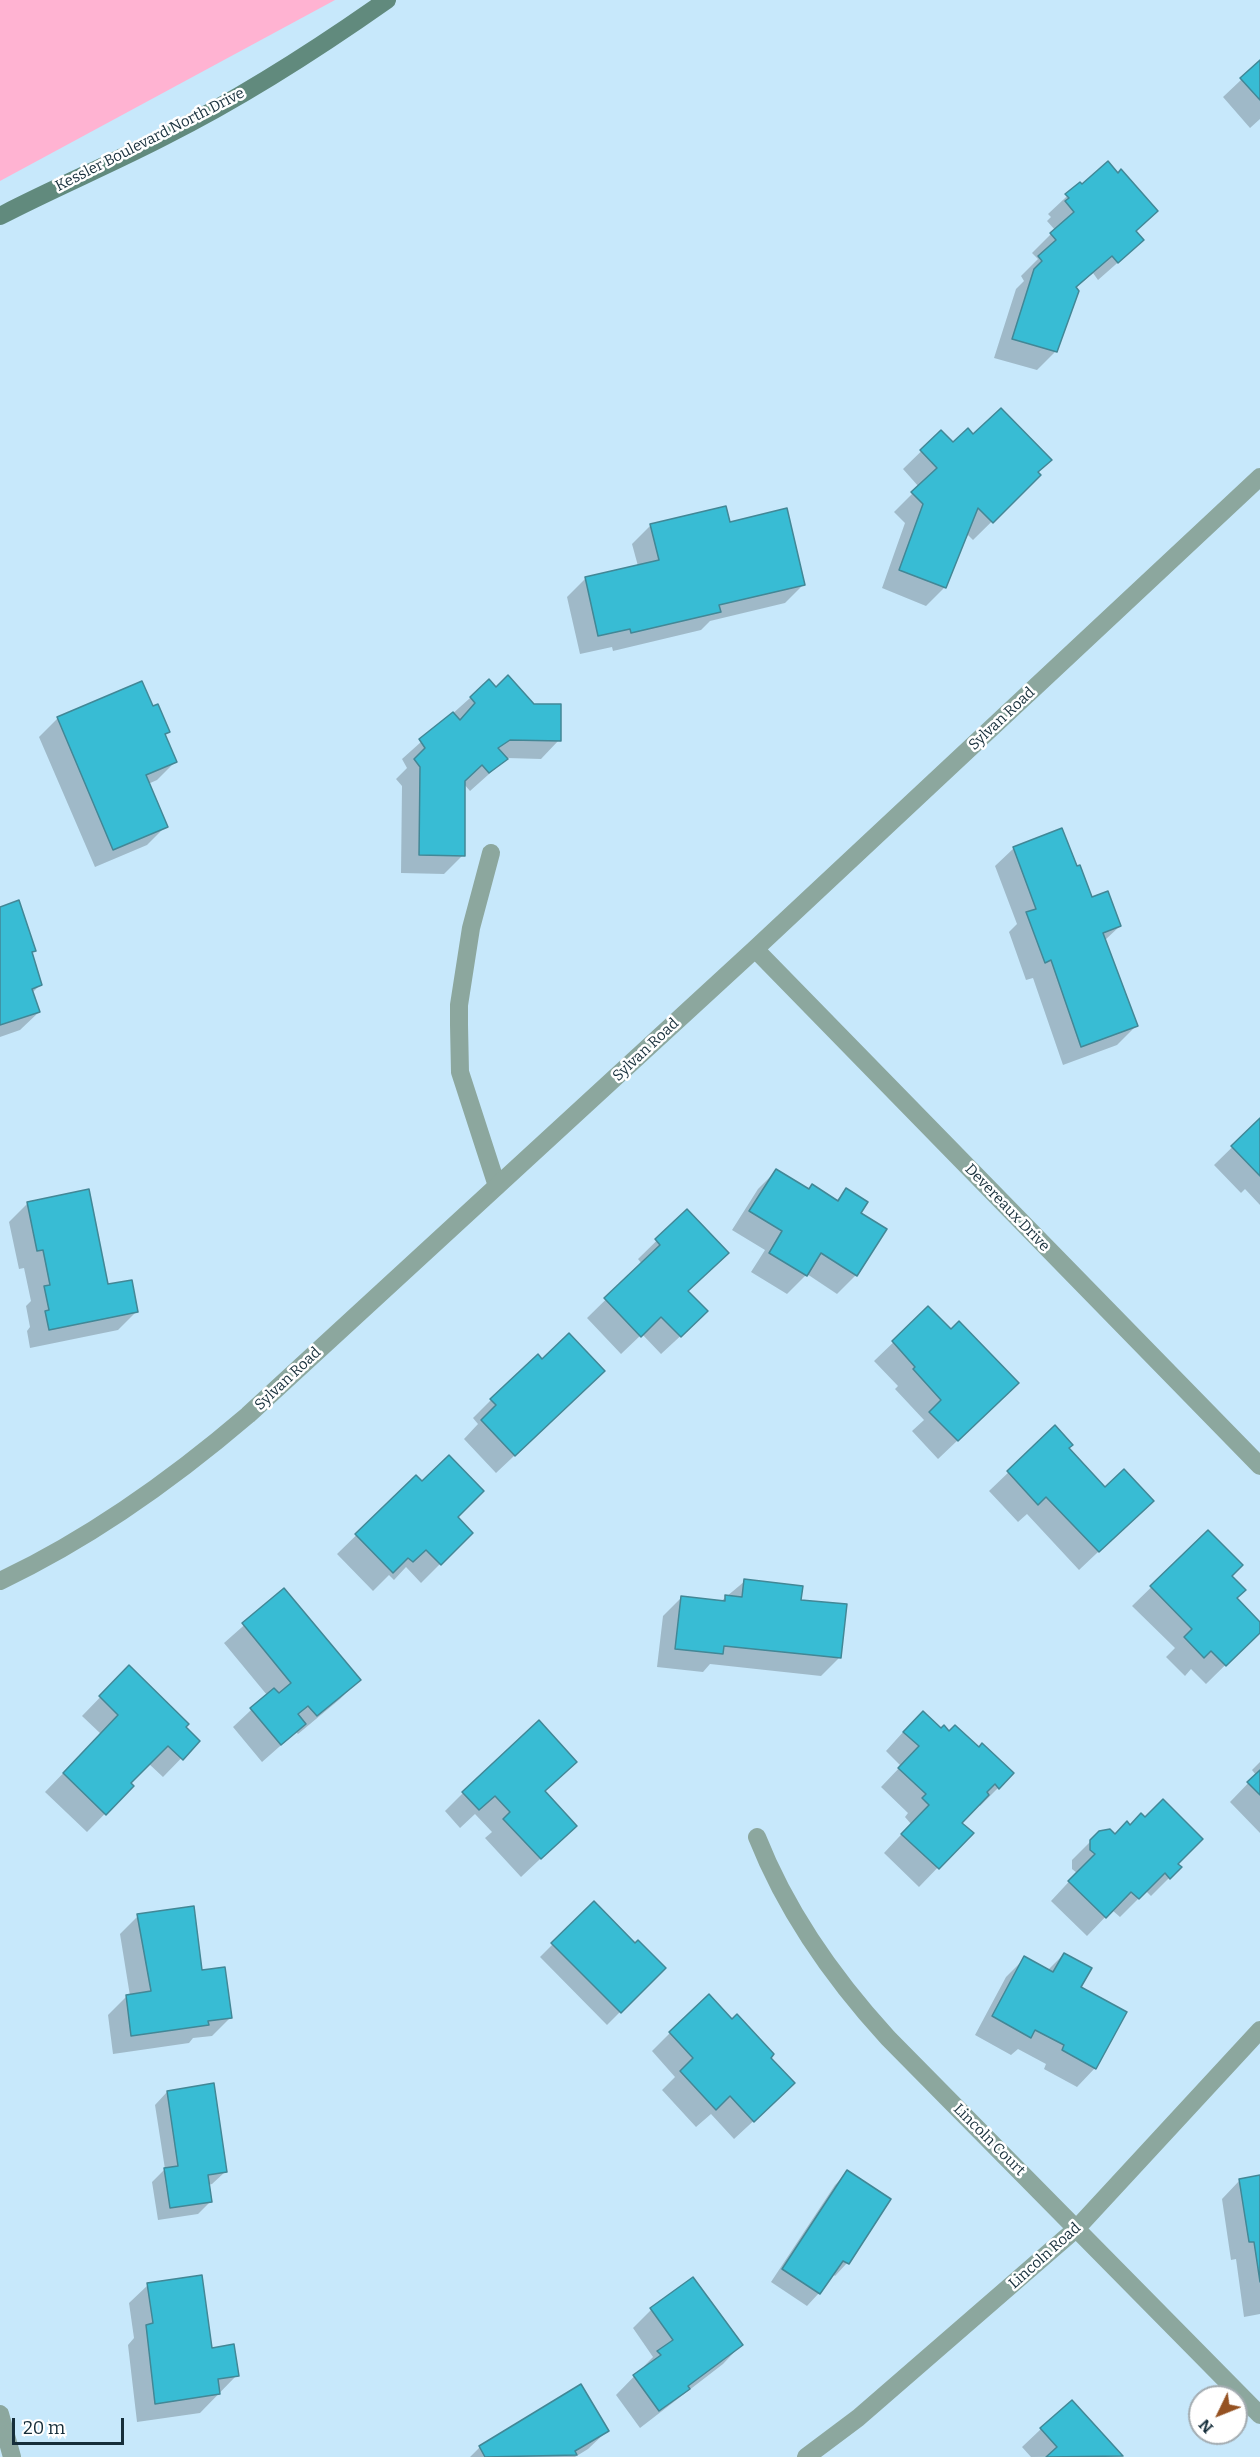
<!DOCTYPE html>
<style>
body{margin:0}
#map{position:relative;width:1260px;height:2457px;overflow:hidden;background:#c7e8fb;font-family:Bitter,serif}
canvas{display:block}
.north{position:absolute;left:1188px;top:2385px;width:60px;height:60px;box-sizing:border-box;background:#fff;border:2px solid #a2abb0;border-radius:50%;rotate:227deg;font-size:16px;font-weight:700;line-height:24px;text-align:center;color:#162e3a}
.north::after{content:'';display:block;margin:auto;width:21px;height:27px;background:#955222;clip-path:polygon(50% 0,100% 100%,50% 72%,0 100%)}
.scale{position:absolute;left:12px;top:2418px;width:112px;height:27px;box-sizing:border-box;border:3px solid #162e3a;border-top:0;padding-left:8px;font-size:18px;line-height:21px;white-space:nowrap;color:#162e3a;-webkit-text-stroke:4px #fff;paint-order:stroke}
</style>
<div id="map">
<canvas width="1260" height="2457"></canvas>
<div class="north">N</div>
<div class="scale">20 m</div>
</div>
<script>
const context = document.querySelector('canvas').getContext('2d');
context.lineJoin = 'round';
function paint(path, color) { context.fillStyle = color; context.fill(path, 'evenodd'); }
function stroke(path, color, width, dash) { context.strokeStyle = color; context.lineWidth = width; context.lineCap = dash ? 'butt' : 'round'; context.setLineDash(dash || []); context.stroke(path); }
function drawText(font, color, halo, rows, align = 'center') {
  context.font = font + ' Bitter,serif'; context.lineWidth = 5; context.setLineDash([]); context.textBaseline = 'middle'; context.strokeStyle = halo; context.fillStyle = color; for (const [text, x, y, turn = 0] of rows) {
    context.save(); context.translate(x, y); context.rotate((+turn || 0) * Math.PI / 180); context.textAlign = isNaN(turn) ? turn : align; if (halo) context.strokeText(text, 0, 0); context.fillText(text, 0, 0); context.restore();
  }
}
const green = new Path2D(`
 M0,0H335L0,181Z`);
const shadow = new Path2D(`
 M1260,62V119L1250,128L1223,97Z
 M1080,184L1135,232L1123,258L1098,280L1093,273L1075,289L1056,351L1037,370L994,358L1016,289L1024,281L1021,276L1038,259L1032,253L1055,230L1047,221L1051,217L1048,214Z
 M941,432L952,445L973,436L1039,475L973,540L966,533L945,587L926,606L882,588L905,523L894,512L919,487L903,469Z
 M729,524L803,585L785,603L710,621L701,630L613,651L612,647L580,654L567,597L585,579L638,566L632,544L651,525Z
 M489,681L496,689L533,706L559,740L541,759L507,758L470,791L464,784L463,855L444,874L401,873L402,786L396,779L407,768L402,759Z
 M142,683L152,708L169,732L164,736L176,761L157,780L148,784L166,826L147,845L95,867L39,737L57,719Z
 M1014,848L1076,868L1092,899L1120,926L1104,941L1136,1026L1117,1045L1063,1065L1033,978L1026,980L1009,932L1017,924L995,866Z
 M0,908L34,951L31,954L40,985L32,993L39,1012L20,1030L0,1037Z
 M1260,1120V1205L1245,1189L1241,1193L1214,1165Z
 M776,1171L808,1190L836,1201L846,1190L859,1214L856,1275L837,1294L807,1274L787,1294L751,1272L765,1250L732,1230L758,1189Z
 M28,1203L107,1286L136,1312L118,1330L30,1348L27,1331L30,1327L26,1306L31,1301L24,1268L19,1269L9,1222Z
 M687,1211V1330L661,1354L642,1334L621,1354L587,1318L642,1264L638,1259Z
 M928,1309L998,1402L938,1459L912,1431L924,1420L895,1389L898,1386L874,1361Z
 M542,1361L584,1390L496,1473L464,1439L478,1424L473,1418L491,1400Z
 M1055,1428L1067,1448L1133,1519L1079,1570L1027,1514L1018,1522L989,1491Z
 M416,1477L471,1533L421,1583L406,1567L394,1580L389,1575L373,1591L337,1554Z
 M1208,1532L1230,1576L1235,1599L1260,1624V1631L1206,1684L1191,1669L1185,1676L1166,1657L1175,1648L1132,1606Z
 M745,1581L800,1601L840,1657L821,1676L710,1664L703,1672L657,1667L663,1616L681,1598L720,1602Z
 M284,1590L359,1680L340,1699L298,1734L296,1732L262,1762L233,1727L267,1695L224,1643Z
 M111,1686L184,1727L198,1741L163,1777L148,1763L129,1783L132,1786L87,1832L45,1792L101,1734L82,1716Z
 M955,1727L998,1788L980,1806L978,1804L960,1823L971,1833L919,1887L884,1853L911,1824L905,1817L908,1813L881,1787L901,1766L886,1751L904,1731L941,1730L949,1733Z
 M1260,1762V1833L1230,1802L1256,1775L1252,1770Z
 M543,1792L556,1844L521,1877L485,1838L492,1832L475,1814L460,1828L445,1811L463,1793Z
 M1100,1832L1114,1836L1176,1863L1180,1867L1151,1896L1146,1891L1120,1917L1112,1910L1087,1936L1051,1901L1077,1873L1072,1869V1860Z
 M594,1903L635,1945L664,1968L607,2025L540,1957Z
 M138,1916L200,1972L231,2017L212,2036L193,2038L189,2043L113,2054L108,2015L126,1997L130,1996L120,1934Z
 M1064,1954L1079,1988L1095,2068L1077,2087L1044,2069L1046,2064L1018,2049L1011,2055L975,2035L1006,1977L1025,1958L1048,1970Z
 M670,2033L769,2058L774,2102L734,2139L711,2114L696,2127L662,2090L675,2077L652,2051Z
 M167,2092L225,2172L212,2184L208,2185L211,2201L198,2214L158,2220L152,2182L165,2169L155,2105Z
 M848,2172L847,2263L835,2276L832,2274L819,2293L807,2306L771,2282L835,2185Z
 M1260,2177V2314L1244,2317L1236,2259L1231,2260L1222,2199L1240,2180Z
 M148,2285L237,2375L200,2413L137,2422L128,2345L134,2338L129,2303Z
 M651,2310L741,2345L723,2364L640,2428L616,2395L653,2357L633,2328Z
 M580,2386L607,2431L588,2449L575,2457H470L480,2447Z
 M1041,2429L1121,2456L1031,2457L1022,2447Z`);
const building = new Path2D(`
 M1260,60V100L1240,78Z
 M1108,161L1118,173L1121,169L1158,211L1136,231L1144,240L1118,263L1112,256L1076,287L1079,291L1057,352L1012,339L1034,269L1042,261L1038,256L1056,240L1050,233L1074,212L1065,201L1069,198L1065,194L1080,182L1082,184Z
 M1001,408L1052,460L1038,472L1041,475L993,523L978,508L946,588L899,570L923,504L911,492L937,468L920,450L941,430L953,442L968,428L973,434Z
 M726,506L730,522L787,508L805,585L719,605L721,612L631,633L630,629L598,636L585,577L659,560L650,524Z
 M508,675L534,704H561V741L510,740L498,748L508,759L489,773L482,765L465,781V856L419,855L420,767L414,759L425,748L419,739L453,712L460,720L475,703L470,697L489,679L496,687Z
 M142,681L153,706L158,704L170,732L165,734L177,762L146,775L168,827L113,850L57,717Z
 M1062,828L1077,866L1080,865L1092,897L1108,891L1121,926L1103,933L1138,1026L1081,1047L1051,960L1045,963L1026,912L1036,909L1013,847Z
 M19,900L36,951L32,952L42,985L32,989L40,1012L0,1025V907Z
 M1260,1118V1176L1231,1146Z
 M776,1169L809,1189L812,1184L838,1201L846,1188L868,1202L861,1213L887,1229L857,1276L821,1253L807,1276L769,1253L782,1231L749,1211Z
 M89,1189L108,1284L132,1280L138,1312L49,1330L45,1311L49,1310L44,1286L50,1285L43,1250L37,1251L27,1202Z
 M687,1209L729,1253L688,1291L708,1311L681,1337L661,1317L641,1337L604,1298L660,1245L655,1239Z
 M928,1306L951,1329L959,1321L1019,1383L958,1441L929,1412L941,1400L913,1369L915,1367L892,1341Z
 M569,1333L605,1371L515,1456L481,1420L496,1405L490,1399L538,1354L542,1359Z
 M1055,1425L1073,1445L1069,1448L1105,1487L1124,1469L1154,1501L1099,1552L1046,1497L1038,1505L1007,1471Z
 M449,1455L484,1491L458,1517L473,1533L441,1565L426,1550L413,1562L408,1558L393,1573L355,1534L416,1475L422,1481Z
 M1208,1530L1243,1565L1232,1576L1246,1590L1237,1598L1260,1622V1633L1226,1666L1211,1651L1204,1658L1184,1637L1192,1629L1150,1586Z
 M744,1579L803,1586L801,1600L847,1604L841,1658L724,1646L723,1654L675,1649L681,1596L725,1601V1595L742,1597Z
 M284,1588L361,1680L317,1716L308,1706L298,1714L306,1724L281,1745L250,1708L274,1688L279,1693L291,1683L242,1623Z
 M129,1665L189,1724L186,1727L200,1741L183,1760L168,1746L131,1783L134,1786L106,1815L63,1773L118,1715L99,1696Z
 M923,1711L941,1728L944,1725L949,1731L955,1725L979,1747L982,1743L1014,1773L999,1789L995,1784L987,1792L989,1795L962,1823L974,1833L939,1869L901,1834L929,1805L922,1798L926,1794L898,1768L919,1746L903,1732Z
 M539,1720L577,1762L545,1791L577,1826L541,1859L503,1819L510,1812L495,1796L479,1810L462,1792Z
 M1260,1770V1795L1247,1782Z
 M1163,1799L1203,1839L1178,1864L1182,1867L1170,1879L1165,1873L1139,1899L1131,1892L1106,1918L1068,1881L1095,1854L1090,1850V1840L1099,1831L1110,1829L1115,1834L1127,1821L1130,1825L1141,1813L1145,1817Z
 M594,1901L635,1943L638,1940L666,1968L621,2013L551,1943Z
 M194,1906L202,1970L225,1967L232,2018L208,2021L209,2025L131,2036L126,1995L151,1991L137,1914Z
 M1064,1953L1092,1968L1081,1987L1127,2012L1096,2069L1062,2050L1064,2045L1035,2030L1031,2038L992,2016L1024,1956L1053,1972Z
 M709,1994L732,2019L737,2014L774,2054L771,2058L795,2083L754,2122L730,2096L716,2110L680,2071L693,2058L669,2032Z
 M214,2083L227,2172L208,2175L212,2202L170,2208L164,2168L178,2166L167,2091Z
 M847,2170L891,2199L849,2264L843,2261L820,2294L782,2269Z
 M1260,2175V2282L1254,2242H1249L1239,2179Z
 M202,2275L212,2348L234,2344L239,2376L218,2379L220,2394L155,2404L146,2325L153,2323L147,2283Z
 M693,2277L743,2345L688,2386L690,2389L659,2411L633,2375L661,2355L657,2351L673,2340L650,2308Z
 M581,2384L609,2431L575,2451L577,2455L485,2457L479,2446Z
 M1072,2400L1123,2456L1046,2457L1057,2447L1040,2428Z`);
const lane = new Path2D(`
 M491,853L471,928L459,1005V1025L460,1072L497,1186`);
const street = new Path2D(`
 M755,949L1260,1466
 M0,1581C91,1538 172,1480 248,1415L755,949L1260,477
 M757,1837C787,1913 833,1978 888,2038L1260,2415
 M0,2414L12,2457
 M806,2457L858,2418L1077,2228L1260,2030`);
const secondary = new Path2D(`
 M0,216C54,188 111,164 165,136C243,97 316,50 387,0`);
const streetNames = [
 ["Kessler Boulevard North Drive",150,140,-27],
 ["Sylvan Road",1002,719,-43],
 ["Sylvan Road",646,1050,-43],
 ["Devereaux Drive",1007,1208,46],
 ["Sylvan Road",288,1379,-43],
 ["Lincoln Court",989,2140,45],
 ["Lincoln Road",1045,2256,-42]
];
paint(green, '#ffb3d2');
paint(shadow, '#0003');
paint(building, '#38bcd4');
stroke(building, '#428796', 1.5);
stroke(lane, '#8ca79e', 18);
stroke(street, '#8ca79e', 18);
stroke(secondary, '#618a7d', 18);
drawText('15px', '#162e3a', '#fff', streetNames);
</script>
